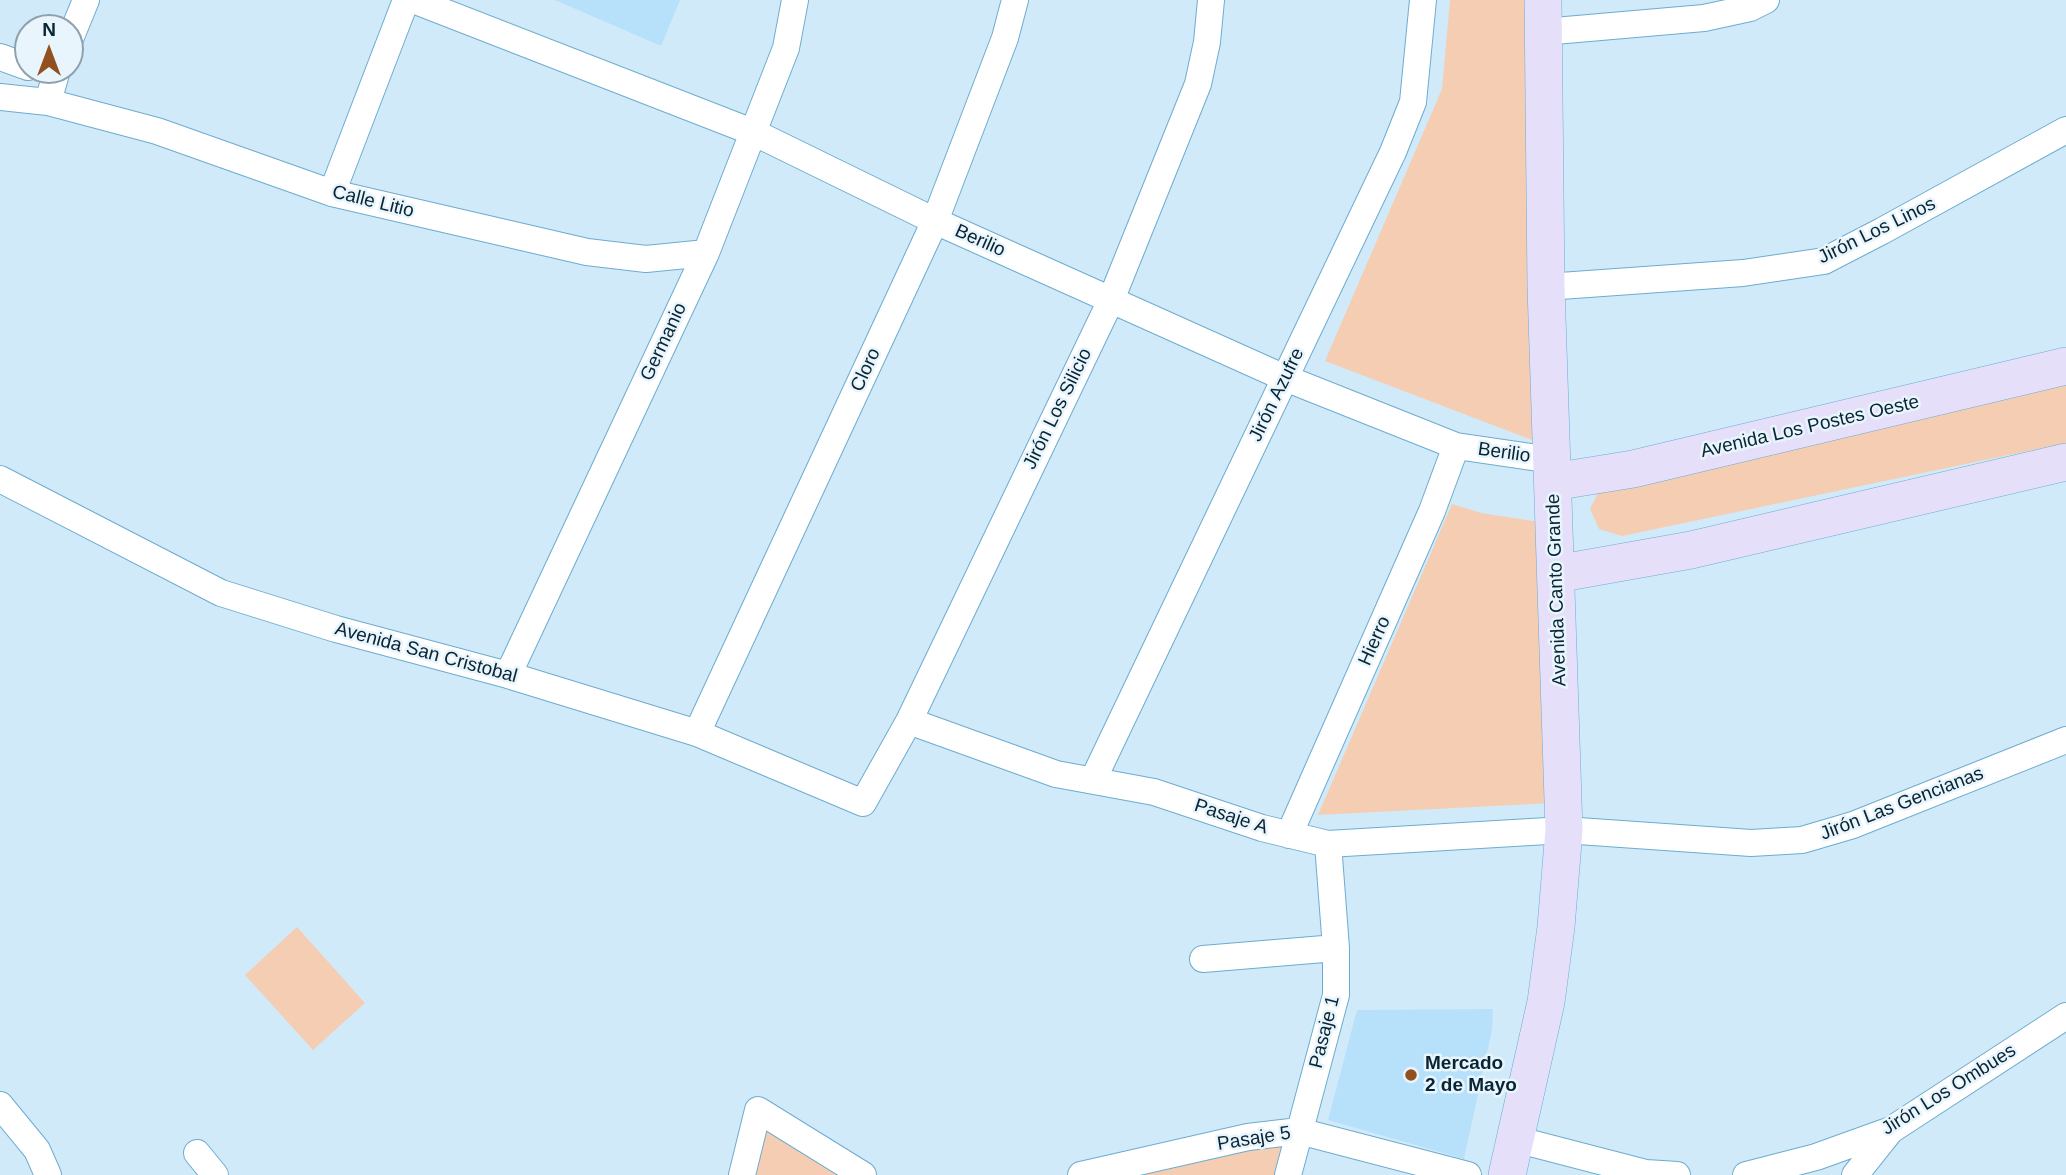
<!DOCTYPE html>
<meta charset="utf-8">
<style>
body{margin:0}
#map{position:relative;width:2066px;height:1175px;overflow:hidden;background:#d1eaf9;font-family:Arial,sans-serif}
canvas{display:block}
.north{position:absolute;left:14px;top:14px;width:70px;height:70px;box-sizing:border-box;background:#e8f5fd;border:2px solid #8fa1ac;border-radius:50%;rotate:0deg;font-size:19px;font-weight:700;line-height:28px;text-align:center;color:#092433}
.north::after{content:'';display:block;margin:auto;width:24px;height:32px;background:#91501d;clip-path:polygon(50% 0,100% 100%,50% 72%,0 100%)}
</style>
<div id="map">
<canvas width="2066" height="1175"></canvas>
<div class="north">N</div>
</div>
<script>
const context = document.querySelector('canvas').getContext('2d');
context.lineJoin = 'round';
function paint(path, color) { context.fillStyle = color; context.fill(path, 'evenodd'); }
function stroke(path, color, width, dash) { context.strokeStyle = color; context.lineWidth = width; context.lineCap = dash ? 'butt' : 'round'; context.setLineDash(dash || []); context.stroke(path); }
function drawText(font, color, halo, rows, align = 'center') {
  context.font = font + ' Arial,sans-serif'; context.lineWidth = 5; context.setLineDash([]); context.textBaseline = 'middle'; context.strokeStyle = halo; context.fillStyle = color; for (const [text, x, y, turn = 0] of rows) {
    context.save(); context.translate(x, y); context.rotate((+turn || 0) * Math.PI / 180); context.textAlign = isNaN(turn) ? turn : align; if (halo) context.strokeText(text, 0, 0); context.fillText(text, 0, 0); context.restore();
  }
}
const built = new Path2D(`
 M555,0H680L661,46Z
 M1493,1009L1492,1030L1464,1159L1328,1120L1357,1010Z`);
const green = new Path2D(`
 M1450,0H1527L1532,440L1325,361L1442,89Z
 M2066,375V443L1622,536L1599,529L1590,509L1599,491Z
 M1452,504L1481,513L1540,522L1552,803L1318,815Z
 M297,927L365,1003L313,1050L245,975Z
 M769,1128L848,1175H746L755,1142Z
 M1281,1139L1286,1151L1279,1175H1117Z`);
const street = new Path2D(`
 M413,0L755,133L935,221L1285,378L1456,446L1552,460
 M1543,32L1704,18L1750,8L1766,0
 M70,39L86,0
 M0,57L28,67
 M0,97L48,102L157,131L332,193L587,252L646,259L706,253
 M48,102L57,70
 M332,193L406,0
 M1546,287L1743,273L1824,261L1882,231L2066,130
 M0,479L221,593L336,629L508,675L697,733L863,803L909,721L1111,300L1198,84L1207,42L1211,0
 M508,675L706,253L786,48L795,0
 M909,721L1056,774L1154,792L1262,828L1328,844L1564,830L1751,843L1802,840L1853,825L2066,740
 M697,733L935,221L1005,38L1015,0
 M1093,780L1393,152L1413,102L1423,0
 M1289,835L1432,511L1456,446
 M1203,959L1336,948
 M0,1105L37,1150L48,1175
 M1515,1139L1646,1173L1677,1175
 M197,1153L215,1175
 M742,1175L758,1110L863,1175
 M1081,1175L1248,1137L1299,1131L1468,1175
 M1288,1175L1336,995V948L1328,844
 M1746,1175L1816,1157L1891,1130L2066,1016
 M1855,1175L1891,1130`);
const secondary = new Path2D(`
 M1553,482L1633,469L2066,366
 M1556,574L1691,550L2066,462
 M1507,1175L1546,1002L1556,927L1564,830L1546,287L1543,0`);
const markers = [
 [1411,1075,7,"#91501d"]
];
const streetNames = [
 ["Calle Litio",373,202,14],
 ["Jirón Los Linos",1877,231,-26],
 ["Berilio",980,241,24],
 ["Germanio",664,342,-65],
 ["Cloro",866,370,-65],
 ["Jirón Azufre",1277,395,-64],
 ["Jirón Los Silicio",1058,409,-64],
 ["Avenida Los Postes Oeste",1810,427,-13],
 ["Berilio",1504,453,8],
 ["Avenida Canto Grande",1557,590,-92],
 ["Hierro",1375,641,-66],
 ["Avenida San Cristobal",426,653,15],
 ["Jirón Las Gencianas",1902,804,-21],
 ["Pasaje A",1231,817,18],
 ["Pasaje 1",1325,1032,-76],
 ["Jirón Los Ombues",1949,1090,-32],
 ["Pasaje 5",1254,1139,-9]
];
const poiNames = [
 ["Mercado",1425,1064],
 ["2 de Mayo",1425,1086]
];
paint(built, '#b7e1fb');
paint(green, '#f5cdb3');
stroke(street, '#6cacd0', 28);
stroke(secondary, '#6cacd0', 38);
stroke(street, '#fff', 26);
stroke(secondary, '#e6dffa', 37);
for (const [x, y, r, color] of markers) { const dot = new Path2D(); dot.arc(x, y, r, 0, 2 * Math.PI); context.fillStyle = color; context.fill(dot); stroke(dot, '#e8f5fd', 2.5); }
drawText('19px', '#092433', '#e8f5fd', streetNames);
drawText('bold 19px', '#092433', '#e8f5fd', poiNames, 'left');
</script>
